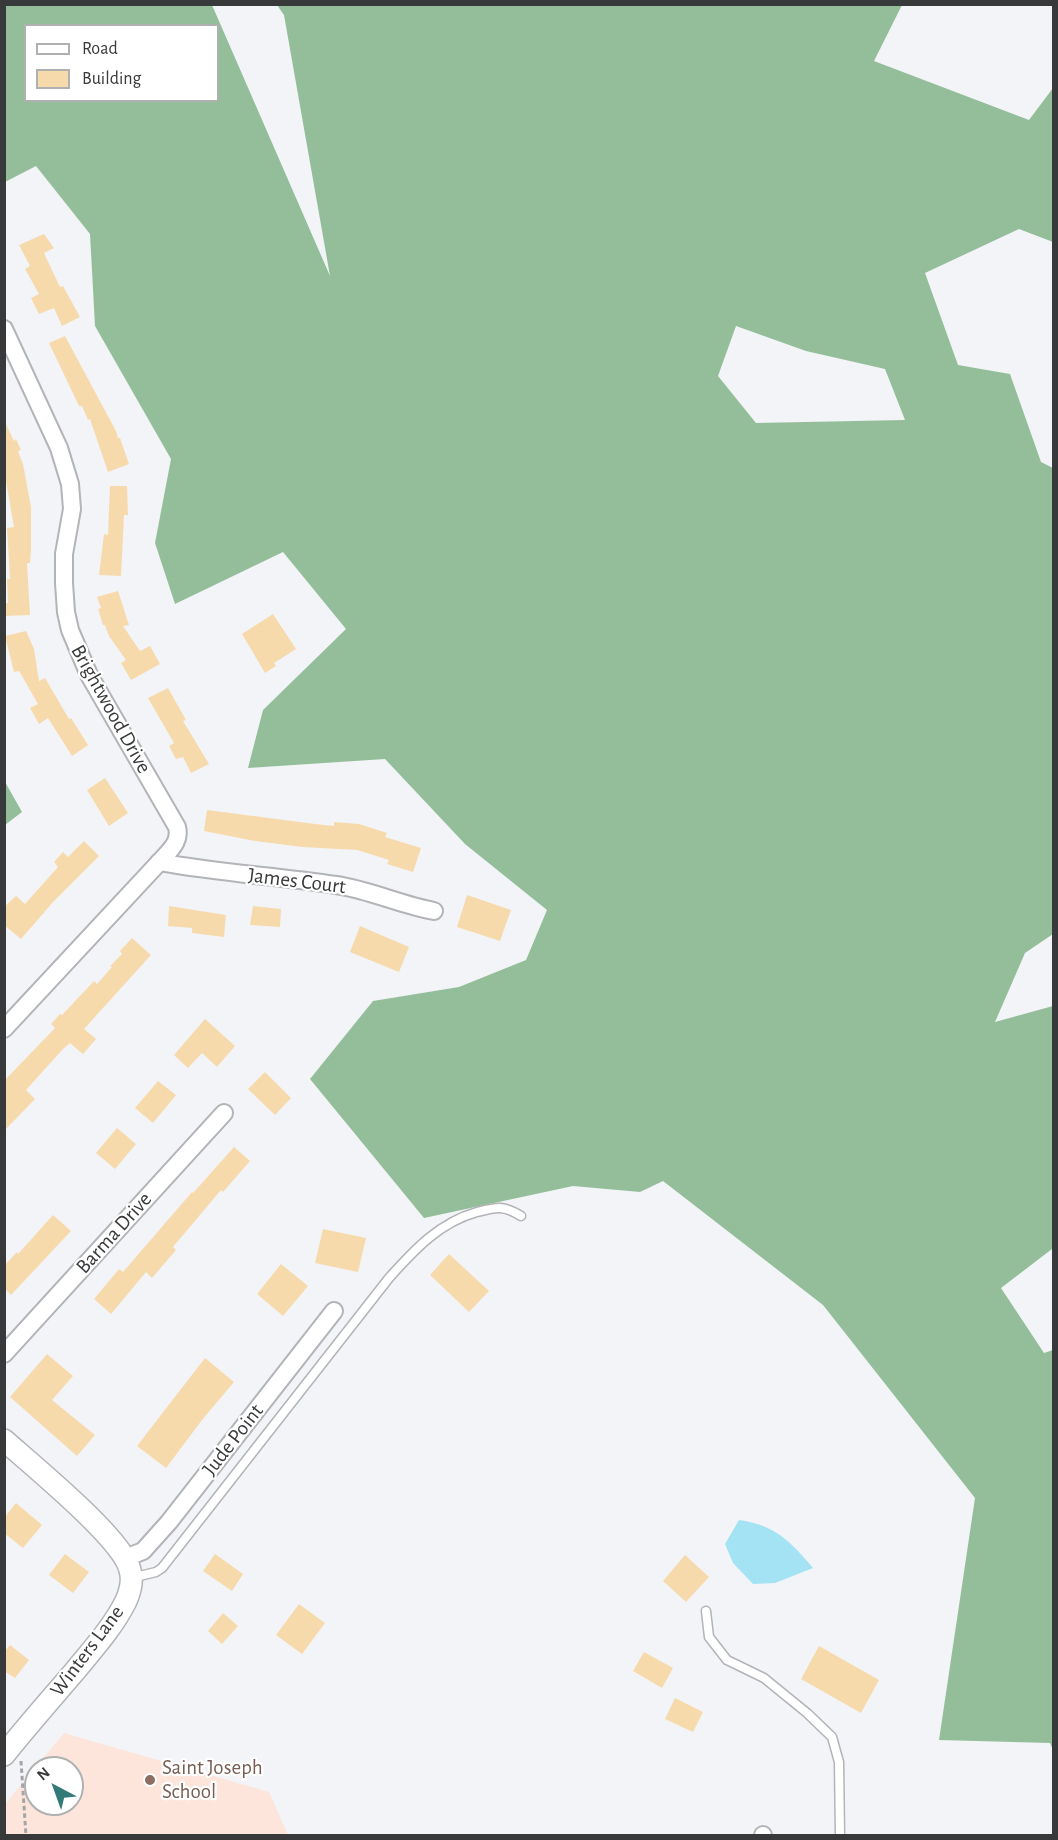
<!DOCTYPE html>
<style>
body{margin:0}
#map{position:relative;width:1058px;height:1840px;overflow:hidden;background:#f2f4f7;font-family:"Alegreya Sans",sans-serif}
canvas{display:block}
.frame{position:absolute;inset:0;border:6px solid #38393a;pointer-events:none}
.legend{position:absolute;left:24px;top:24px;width:195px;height:78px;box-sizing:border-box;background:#fff;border:2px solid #afb0b0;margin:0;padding:8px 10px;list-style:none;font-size:18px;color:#38393a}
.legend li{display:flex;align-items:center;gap:12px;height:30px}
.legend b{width:30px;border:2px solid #afb0b0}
.north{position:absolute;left:24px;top:1756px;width:60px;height:60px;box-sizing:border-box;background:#fff;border:2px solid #afb0b0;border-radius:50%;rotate:319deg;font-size:16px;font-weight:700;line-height:24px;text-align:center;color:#38393a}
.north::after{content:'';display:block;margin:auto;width:21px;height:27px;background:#327b78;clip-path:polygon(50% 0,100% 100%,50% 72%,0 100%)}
</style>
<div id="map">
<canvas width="1058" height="1840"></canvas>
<div class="frame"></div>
<ul class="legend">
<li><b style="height:8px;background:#fff"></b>Road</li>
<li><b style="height:16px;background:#f7daac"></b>Building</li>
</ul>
<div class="north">N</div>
</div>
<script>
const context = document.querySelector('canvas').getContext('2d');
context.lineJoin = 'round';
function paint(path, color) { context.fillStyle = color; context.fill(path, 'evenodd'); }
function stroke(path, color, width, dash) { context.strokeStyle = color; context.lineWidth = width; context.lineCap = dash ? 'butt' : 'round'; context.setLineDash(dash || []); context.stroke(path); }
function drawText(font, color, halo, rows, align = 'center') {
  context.font = font + ' "Alegreya Sans",sans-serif'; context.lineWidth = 4.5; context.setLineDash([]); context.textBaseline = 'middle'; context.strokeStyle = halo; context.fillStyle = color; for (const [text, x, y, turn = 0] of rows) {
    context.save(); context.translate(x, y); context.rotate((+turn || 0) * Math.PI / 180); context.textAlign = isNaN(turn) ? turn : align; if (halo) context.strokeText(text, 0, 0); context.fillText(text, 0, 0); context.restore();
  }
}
const education = new Path2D(`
 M64,1733L269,1792L288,1835H5V1804ZM36,1768H72V1804H36Z`);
const forest = new Path2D(`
 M5,4L212,5L330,276L284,15L277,5H902L874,61L1029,120L1053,88V242L1019,229L925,273L958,365L1010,374L1041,462L1053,468V934L1025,953L995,1022L1053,1006V1250L1052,1249L1001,1288L1044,1353L1053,1350V1750L1050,1743L939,1740L975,1498L823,1305L663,1181L640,1192L573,1186L424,1218L310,1079L373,1001L459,987L526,960L547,910L465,844L385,759L248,768L263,710L346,629L283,552L175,604L155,543L171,459L95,326L90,234L36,166L5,182ZM26,26H218V100H26ZM736,326L806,351L885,369L905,420L756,423L718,376Z
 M4,780L22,812L5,825H4Z`);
const water = new Path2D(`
 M739,1520C775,1525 790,1541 813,1568L775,1583L753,1584L733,1563L725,1544Z`);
const building = new Path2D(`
 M44,234L54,248L44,253L60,287L63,286L80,317L62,326L54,308L39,314L31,298L39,294L25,269L30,266L19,245Z
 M65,336L116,431L118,438H120L129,464L108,472L90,419L88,420L82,406H79L49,343Z
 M4,420L14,441L16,439L21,450L18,451L23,464L31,507V551L30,563H27L30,615L4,616V603H8L7,579H10L7,528L14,527L4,470Z
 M110,486H127L128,515H124L121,576L99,575L104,534L108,535Z
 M118,591L129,625L123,626L140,651L150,646L160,664L131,680L121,663L126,660L109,636L105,625H103L98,609L101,608L97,597Z
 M273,614L296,649L274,663L276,666L265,673L242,634Z
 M26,631L34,649L39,681L45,678L69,719L71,718L88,745L72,756L48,718L39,724L30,708L38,704L19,671L14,672L5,636Z
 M168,688L186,720L183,721L209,764L191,773L183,757L176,759L169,746L174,743L148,698Z
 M105,778L128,813L109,826L87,790Z
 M207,810L315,824L334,826V822L359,824L387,833L385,837L421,848L413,872L387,864L389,860L357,850L302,847L255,841L204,831Z
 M84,841L99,856L54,901L21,939L4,925V907L16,896L25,904L58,867L54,862L63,852L68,857Z
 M467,895L511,910L500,941L457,927Z
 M169,906L226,915L224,937L192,933V928L168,926Z
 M253,906L281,909L280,927L250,925Z
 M360,926L409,947L399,972L350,952Z
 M132,938L151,955L84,1029L96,1039L83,1054L70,1043L63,1049L26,1090L35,1099L4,1131V1081L55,1028L51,1024L60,1014L62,1015L94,981L97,984L112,967L110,966L122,954L120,951Z
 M205,1019L235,1046L217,1067L202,1053L188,1068L174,1055Z
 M265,1072L291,1098L275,1115L248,1089Z
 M158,1081L176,1095L153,1123L135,1108Z
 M117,1128L136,1144L115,1169L96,1153Z
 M234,1147L250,1161L223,1192L221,1190L173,1247L176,1250L152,1278L146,1272L111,1314L94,1299L119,1269L123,1272L192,1192L193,1193Z
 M53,1215L71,1231L11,1295L4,1288V1266L17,1252L18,1254Z
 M323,1229L366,1238L358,1272L315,1263Z
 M449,1254L489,1291L469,1312L430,1275Z
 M281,1264L308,1286L283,1316L257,1294Z
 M47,1354L73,1376L52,1400L95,1435L77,1456L10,1397Z
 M205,1358L234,1382L202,1420L166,1468L137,1446Z
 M16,1503L42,1525L23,1548L4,1533V1518Z
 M65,1554L89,1572L73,1593L49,1575Z
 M215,1554L243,1574L232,1591L203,1571Z
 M685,1555L709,1577L686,1602L663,1581Z
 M299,1604L325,1623L302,1654L276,1635Z
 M223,1613L238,1626L222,1644L208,1631Z
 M10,1645L29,1660L15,1678L4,1671V1652Z
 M819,1646L879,1680L861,1713L801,1679Z
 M644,1652L673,1668L662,1688L633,1671Z
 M675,1698L703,1712L693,1732L665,1719Z`);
const path = new Path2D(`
 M21,1761L26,1836`);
const service = new Path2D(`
 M131,1578L156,1572L162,1568L389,1278C414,1250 440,1222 477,1212C497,1207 503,1205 521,1216
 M706,1611L709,1637L727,1660L764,1678L807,1713L832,1737L839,1762L840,1836`);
const minor = new Path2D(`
 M4,329L59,448L70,484L72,509L64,554V583L66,612L70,630L89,675L177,827C180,839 174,846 166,855L4,1029
 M159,862C218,873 277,876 336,885C370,890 401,905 434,911
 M4,1354L224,1113
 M125,1558L143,1551L169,1522L334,1311
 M763,1835V1836`);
const tertiary = new Path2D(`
 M4,1440C32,1465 123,1539 130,1570C133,1580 130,1592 126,1601C113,1627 93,1649 75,1671C51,1699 27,1726 4,1755`);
const markers = [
 [150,1780,6,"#8d6e63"]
];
const streetNames = [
 ["Brightwood Drive",111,709,61],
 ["James Court",297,881,7],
 ["Barma Drive",114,1233,-48],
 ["Jude Point",233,1440,-52],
 ["Winters Lane",87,1651,-53]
];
const educationNames = [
 ["Saint Joseph",162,1768],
 ["School",162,1792]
];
paint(education, '#fde5db');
paint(forest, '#94be9a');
paint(water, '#a4e3f4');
paint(building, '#f7daac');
stroke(service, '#b2b4b7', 11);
stroke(minor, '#b2b4b7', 20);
stroke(tertiary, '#b2b4b7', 24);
stroke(path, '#a3a5a7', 3, [4.5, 3]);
stroke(service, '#fff', 8);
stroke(minor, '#fff', 16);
stroke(tertiary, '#fff', 21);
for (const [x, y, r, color] of markers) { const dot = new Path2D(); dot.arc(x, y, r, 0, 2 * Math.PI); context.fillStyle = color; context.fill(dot); stroke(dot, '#fff', 2); }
drawText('21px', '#38393a', '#fff', streetNames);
drawText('21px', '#785e54', '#fff', educationNames, 'left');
</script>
